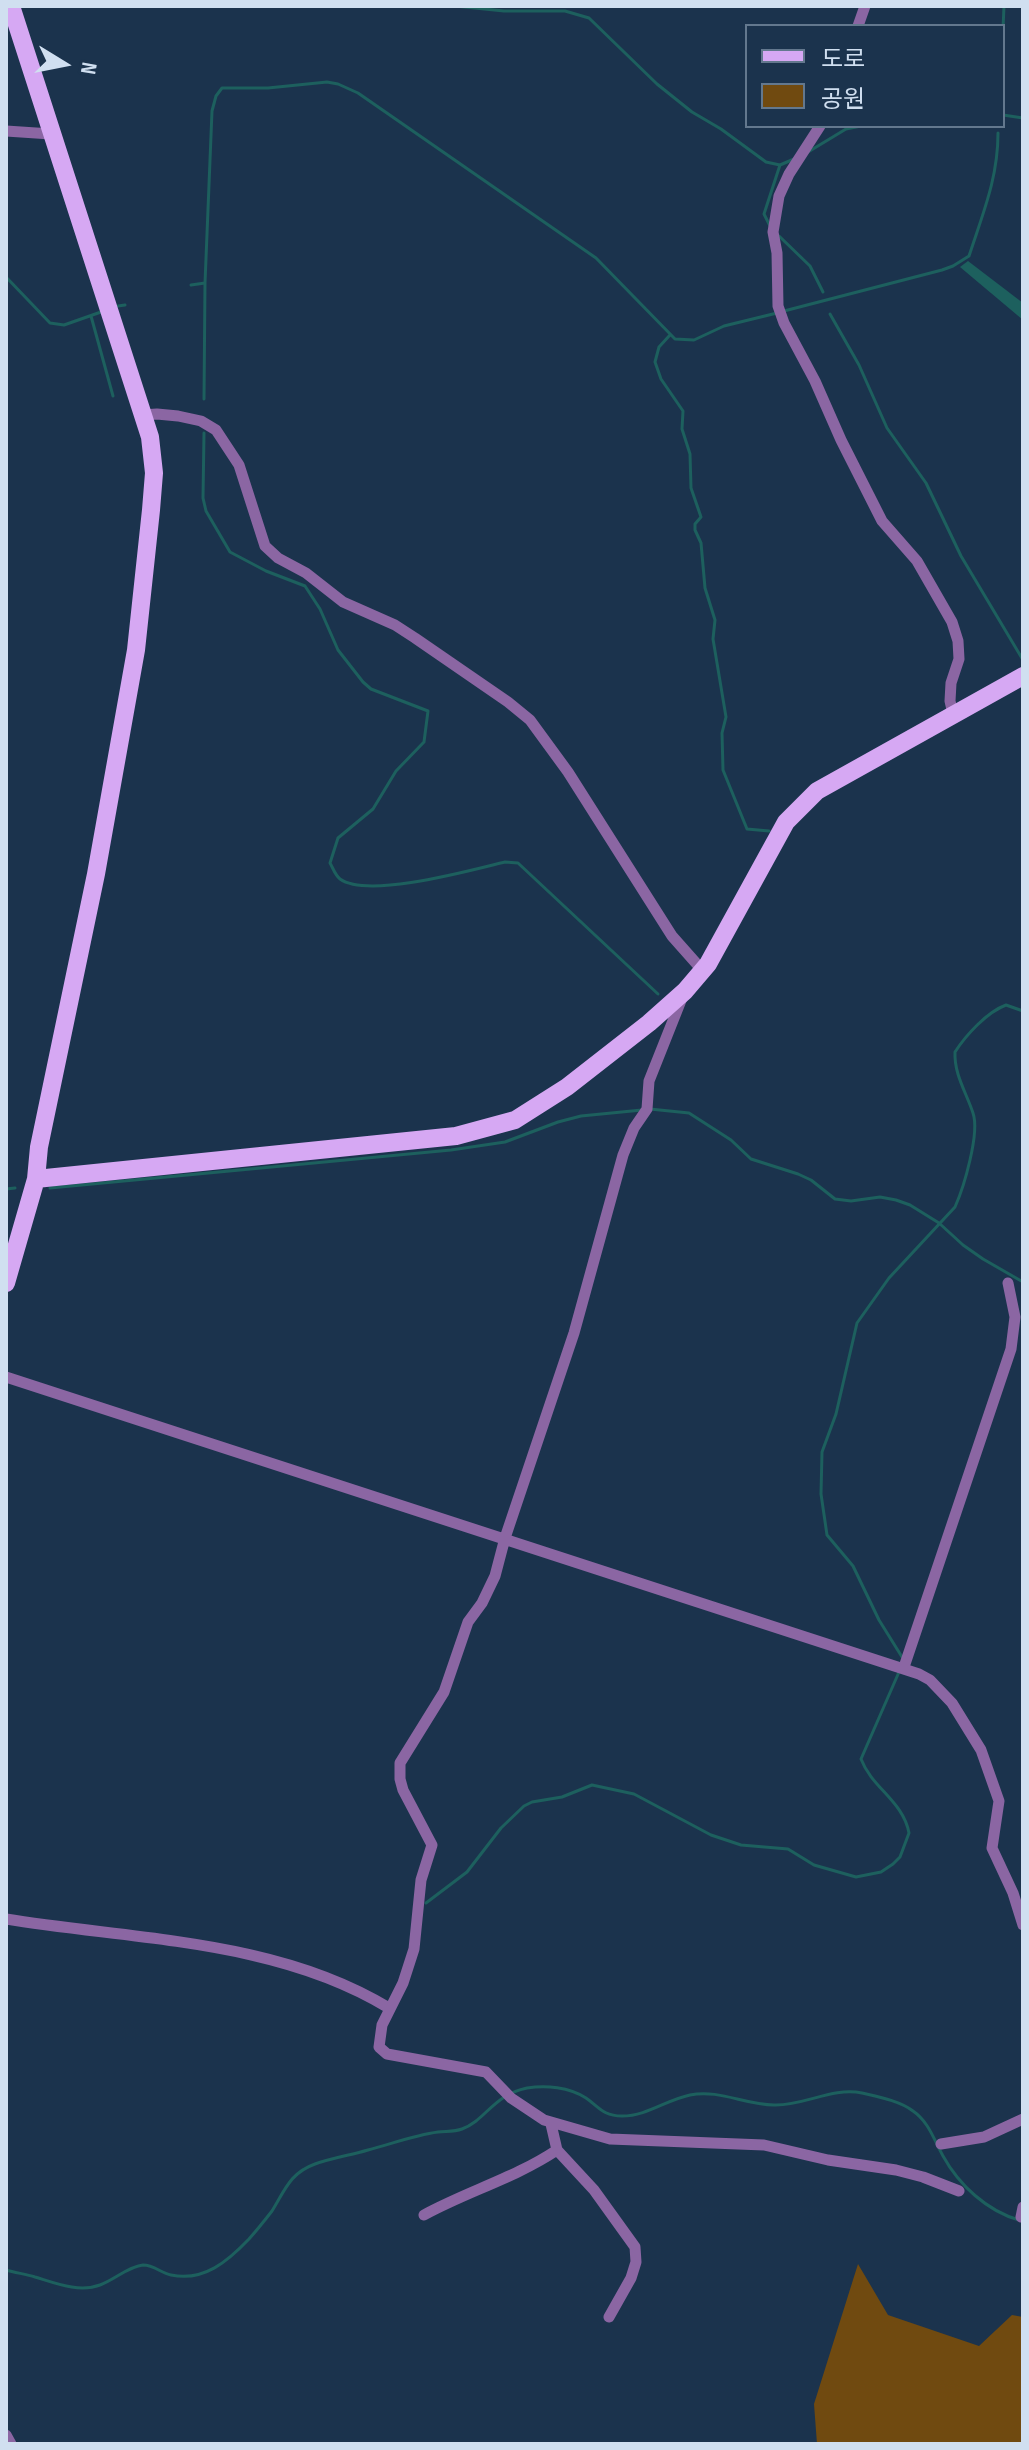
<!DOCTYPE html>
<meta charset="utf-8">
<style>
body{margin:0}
#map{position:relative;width:1029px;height:2450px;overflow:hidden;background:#1b334d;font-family:"Sofia Sans Condensed","Noto Sans KR",sans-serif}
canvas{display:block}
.frame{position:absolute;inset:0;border:8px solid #d0dff0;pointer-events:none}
.legend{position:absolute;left:745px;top:24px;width:260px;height:104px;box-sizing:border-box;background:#1b334d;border:2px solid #63788e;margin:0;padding:10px 14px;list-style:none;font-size:24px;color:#d0dff0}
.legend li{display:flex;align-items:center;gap:16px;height:40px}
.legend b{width:40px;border:2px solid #63788e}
.north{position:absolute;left:24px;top:24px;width:80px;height:80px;-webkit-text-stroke:6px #1b334d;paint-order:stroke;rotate:100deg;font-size:22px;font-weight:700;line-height:32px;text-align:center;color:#d0dff0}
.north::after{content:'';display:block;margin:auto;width:28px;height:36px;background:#d0dff0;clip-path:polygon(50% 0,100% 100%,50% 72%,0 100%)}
</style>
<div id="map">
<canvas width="1029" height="2450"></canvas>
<div class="frame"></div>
<ul class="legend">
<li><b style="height:10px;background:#d6a8f3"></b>도로</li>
<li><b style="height:22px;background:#704a10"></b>공원</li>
</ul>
<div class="north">N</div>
</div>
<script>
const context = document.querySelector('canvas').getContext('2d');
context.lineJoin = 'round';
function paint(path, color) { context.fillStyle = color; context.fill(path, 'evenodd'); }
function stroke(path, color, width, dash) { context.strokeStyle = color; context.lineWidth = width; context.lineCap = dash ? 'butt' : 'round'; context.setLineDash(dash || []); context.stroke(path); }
const green = new Path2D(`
 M858,2264L888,2315L979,2346L1012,2315L1023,2317V2444H817L814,2404Z`);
const water = new Path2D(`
 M968,261L1023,303V320L960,267Z`);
const stream = new Path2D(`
 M455,6L504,11H565L589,18L657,84L692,112L721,129L766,162L780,165L794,159
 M1003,29L1004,6
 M1003,115L1023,118
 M808,152L846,129L861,126
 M771,228L764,214L780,165
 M779,236L810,266L823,292
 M6,277L50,323L64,325L101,312
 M191,285L205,283L212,111L216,96L222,88H268L327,82L338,84L358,93L596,258L675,339L694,340L724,326L777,313
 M118,306L125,305
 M784,311L942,270L953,266L969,256C983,213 998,178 998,133
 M830,314L859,365L887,428L926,483L961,556L1023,660
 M91,316L113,396
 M670,335L659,347L655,362L661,379L683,411L682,429L690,454L691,488L701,517L695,524V530L701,543L705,588L715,620L713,639L726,717L722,733L723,770L747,829L769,831
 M204,399L205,283
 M204,433L203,498L206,511L230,552L266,571L305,586L320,609L338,650L363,682L371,689L428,711L424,742L396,771L373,809L338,838L330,863C333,868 335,875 340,879C368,899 472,870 505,862L518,863L658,994
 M650,1109L689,1113L731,1140L751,1159L798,1174L811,1180L835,1199L851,1201L880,1197L896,1200L910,1205L939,1223L963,1245L983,1259L1023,1282
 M50,1188L451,1150L505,1142L558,1122L581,1116L642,1110
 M6,1189L15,1188
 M902,1657L879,1620L853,1566L827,1535L821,1494L822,1452L836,1414L857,1323L889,1278L955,1207C964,1187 980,1133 973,1113C966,1092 954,1074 955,1052C966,1035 987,1012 1006,1005L1023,1011
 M426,1903L467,1872L501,1828L524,1806L532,1802L562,1797L592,1785L634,1794L711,1835L741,1845L788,1849L814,1865L856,1877L881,1872L893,1864L900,1857L909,1833C903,1801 872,1788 861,1759L899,1672
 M6,2270C16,2273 26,2274 35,2277C55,2283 79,2293 100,2285C114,2280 129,2266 143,2265C154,2265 161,2273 171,2275C204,2282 228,2261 249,2239C257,2230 265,2220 272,2211C285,2190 290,2173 315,2164C332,2158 351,2155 368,2150C391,2144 415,2135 438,2132C446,2131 454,2132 462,2129C486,2120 493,2095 527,2088C546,2085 569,2087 586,2098C599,2107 603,2116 622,2116C647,2116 666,2100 690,2095C719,2089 745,2105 774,2105C804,2106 832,2087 862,2093C879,2097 900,2101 913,2111C929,2122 934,2140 943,2156C959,2185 987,2211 1019,2220`);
const minor = new Path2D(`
 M858,26L865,6
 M820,126L789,174L779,196L773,232L777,253L778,306L784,323L815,381L841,440L882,521L917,561L952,622L958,641L959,659L951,683L950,701L953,714
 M6,131L51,134
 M142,415L157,414L178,416L201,421L216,430L239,465L265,546L278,558L306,573L343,602L395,625L415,638L508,702L530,720L568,772L672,936L703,971
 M682,998L649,1081L647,1109L634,1128L623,1155L574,1333L505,1538L495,1576L482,1603L468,1622L444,1692L400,1763V1779L403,1790L432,1845L421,1880L414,1949L403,1983L382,2025L379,2047L387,2054L486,2072L511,2098L544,2120L610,2139L764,2145L828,2160L896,2170L923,2177L959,2191
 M6,1377L919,1674L930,1680L952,1703L981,1750L999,1801L992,1848L1013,1893L1023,1925
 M904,1667L1011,1349L1015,1317L1008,1283
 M6,1919C134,1940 276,1939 389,2008
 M551,2124L557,2150L594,2190L635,2247L636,2262L631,2278L609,2317
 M941,2144L984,2137L1023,2119
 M424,2215C468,2191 515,2178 557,2150
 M1021,2217L1023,2207
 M6,2435L11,2444`);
const primary = new Path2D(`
 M36,1179L456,1136L515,1120L567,1087L649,1023L685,991L708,964L786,822L817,791L1023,676
 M6,1283L36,1179L39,1147L96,874L136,650L151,510L154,473L150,437L11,6`);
paint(green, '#704a10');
paint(water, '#1d605e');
stroke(stream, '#1d605e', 3);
stroke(minor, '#8b66a3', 11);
stroke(primary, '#d6a8f3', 18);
</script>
